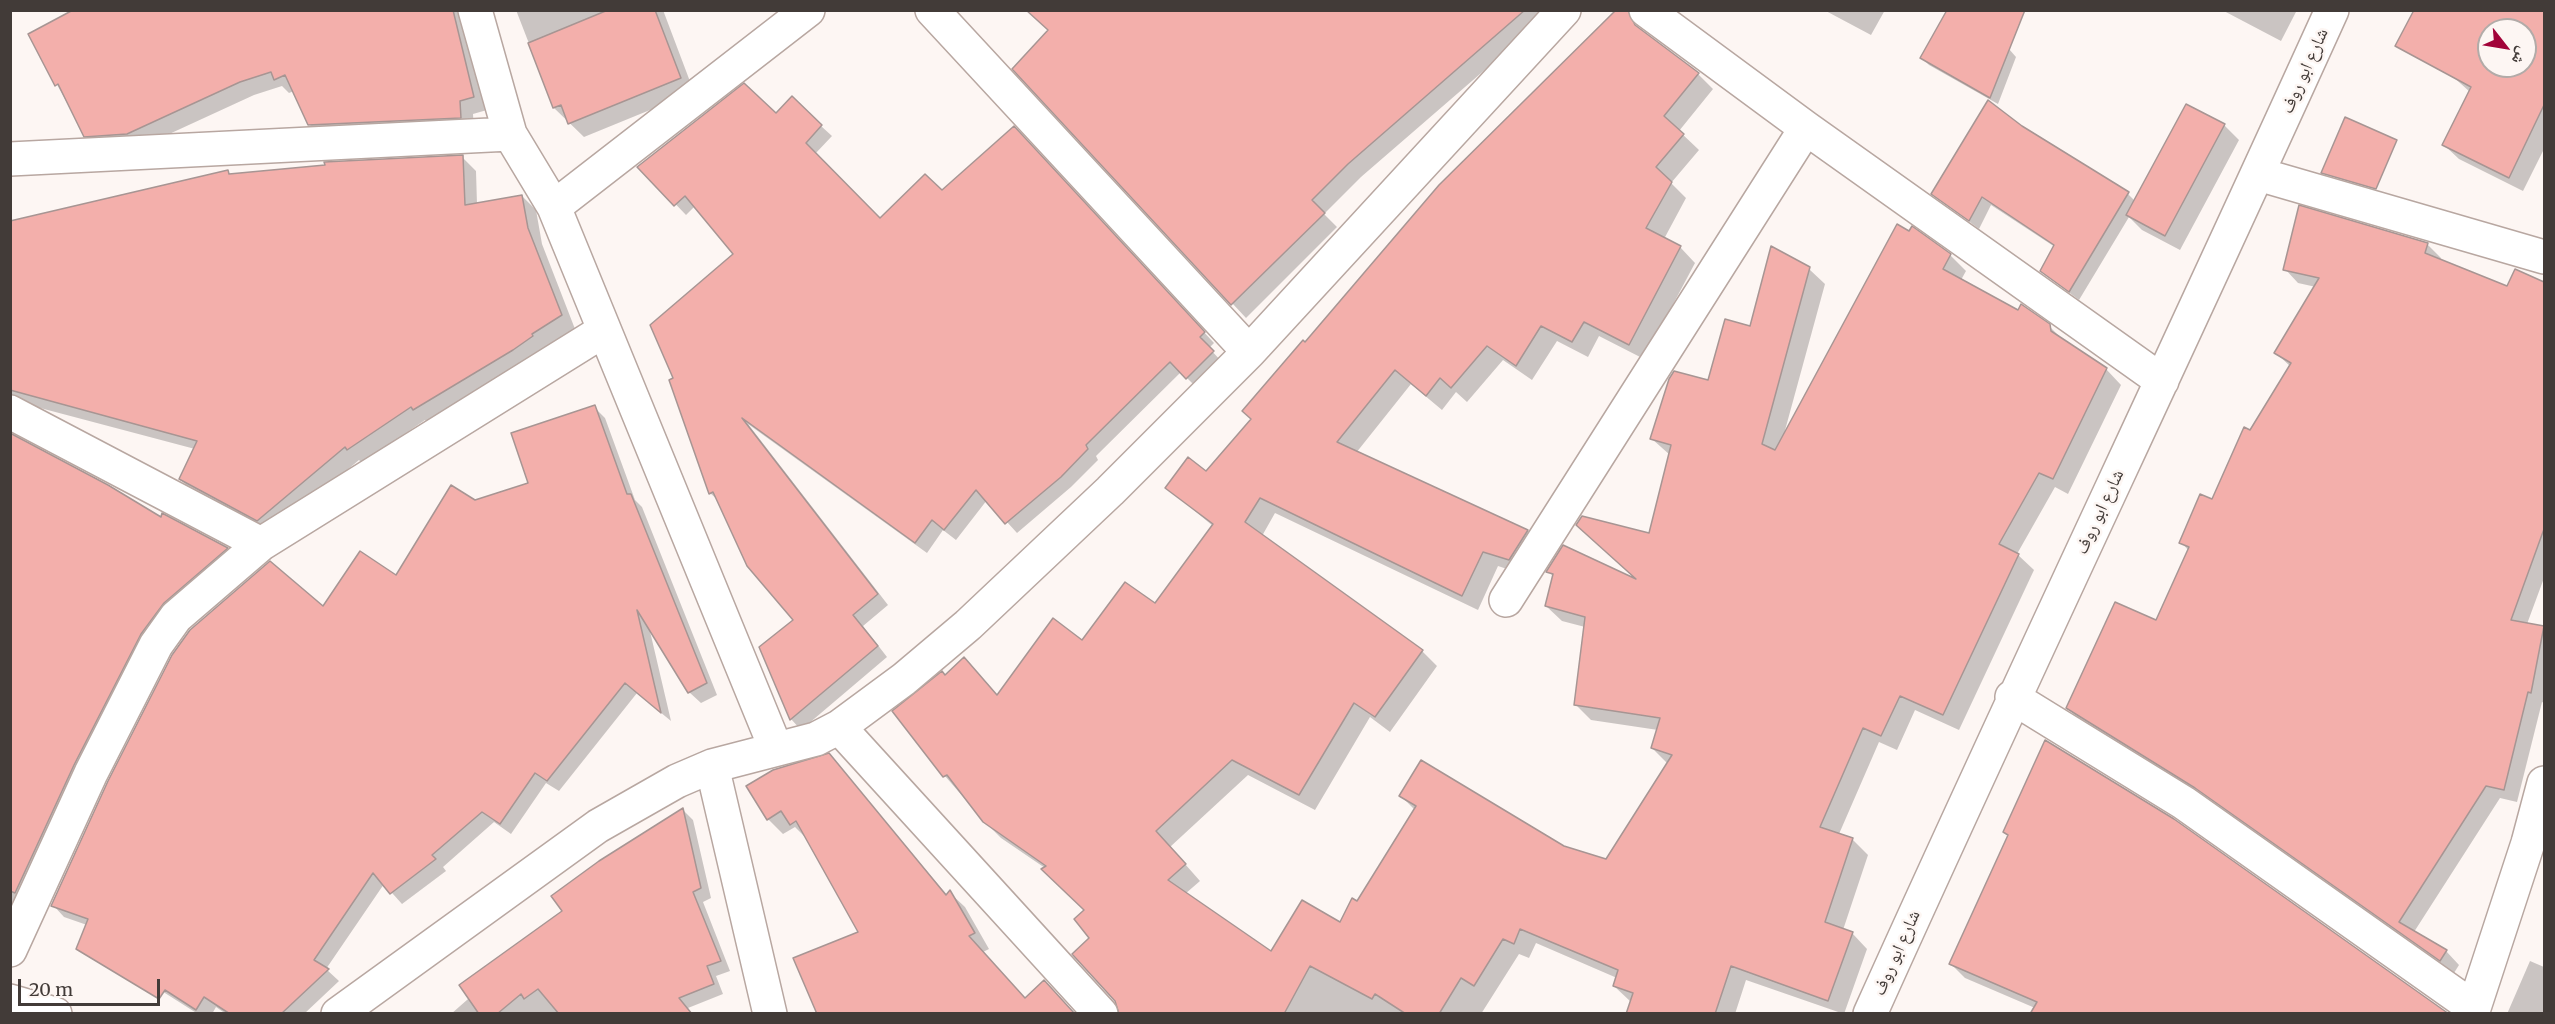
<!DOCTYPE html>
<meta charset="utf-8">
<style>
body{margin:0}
#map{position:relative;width:2555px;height:1024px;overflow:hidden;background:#fdf6f3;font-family:Merriweather,"Noto Naskh Arabic",serif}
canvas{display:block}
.frame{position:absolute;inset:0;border:12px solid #423b38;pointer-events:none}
.north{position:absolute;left:2477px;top:18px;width:60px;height:60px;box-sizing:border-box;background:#fdf6f3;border:2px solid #b2aba8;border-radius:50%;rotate:121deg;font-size:16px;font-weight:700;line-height:24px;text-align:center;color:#423b38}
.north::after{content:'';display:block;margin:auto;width:21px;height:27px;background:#a20339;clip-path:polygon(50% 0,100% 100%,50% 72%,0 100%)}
.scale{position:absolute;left:18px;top:979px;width:142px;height:27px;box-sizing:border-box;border:3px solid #423b38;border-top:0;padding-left:8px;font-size:18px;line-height:21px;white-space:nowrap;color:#423b38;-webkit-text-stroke:4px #fdf6f3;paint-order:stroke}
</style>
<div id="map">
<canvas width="2555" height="1024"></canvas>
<div class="frame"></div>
<div class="north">ش</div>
<div class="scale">20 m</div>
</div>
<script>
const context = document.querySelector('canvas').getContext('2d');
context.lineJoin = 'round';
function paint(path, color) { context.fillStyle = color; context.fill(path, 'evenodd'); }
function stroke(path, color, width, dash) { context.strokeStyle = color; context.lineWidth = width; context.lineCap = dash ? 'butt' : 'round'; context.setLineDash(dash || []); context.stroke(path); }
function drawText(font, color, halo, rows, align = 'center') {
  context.font = font + ' Merriweather,"Noto Naskh Arabic",serif'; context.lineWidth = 5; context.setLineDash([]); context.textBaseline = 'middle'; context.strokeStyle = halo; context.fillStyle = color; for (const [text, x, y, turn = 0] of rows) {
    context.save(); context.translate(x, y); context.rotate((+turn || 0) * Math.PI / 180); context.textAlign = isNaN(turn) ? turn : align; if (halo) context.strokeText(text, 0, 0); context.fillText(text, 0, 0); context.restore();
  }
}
const shadow = new Path2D(`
 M76,10H463L487,110L473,114L474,131L323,138L309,124L294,91L289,93L282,86L254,95L141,147L99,149L85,136L30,35Z
 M516,10H663L694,92L584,137L554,108Z
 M1045,10H1554L1361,177L1324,214L1337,227L1246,318L1014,69L1050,31Z
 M1824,10H1885L1871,35Z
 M2222,10H2297L2281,41Z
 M2488,10H2544V149L2523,191L2459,159L2444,145L2470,92L2450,74ZM2489,30H2525V66H2489Z
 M1630,21L1698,74L1713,89L1679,131L1699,150L1671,183L1686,198L1664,239L1680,247L1695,263L1644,359L1599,336L1588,357L1557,341L1532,380L1503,360L1467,402L1456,392L1442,410L1411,384L1356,453L1528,531L1543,546L1525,575L1498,566L1478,610L1275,513L1262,536L1422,651L1437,666L1390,732L1370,717L1315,810L1248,775L1170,847L1200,881L1185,894L1271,954L1341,924L1358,903L1415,810L1401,796L1606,861L1668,764L1652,748L1658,730L1591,720L1575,704L1585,627L1562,621L1546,606L1554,577L1548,571L1638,581L1577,525L1650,535L1670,455L1652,439L1709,382L1751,327L1809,269L1825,284L1784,434L1912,228L1950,255L1966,271L1961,280L2049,326L2065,342L2106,369L2121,385L2068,494L2055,487L2017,554L2034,570L1959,730L1915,710L1897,750L1879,742L1839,834L1852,839L1868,855L1843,930L1852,933L1867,949L1844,1014L1746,980L1735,1014H1627L1631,1002L1614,986L1617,978L1536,943L1529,958L1519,954L1481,1014H1121L1091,938L1086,910L1045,868L1001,838L984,821L945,776L895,711L945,676L979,674L998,696L1083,642L1155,606L1213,526L1167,488L1206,473L1252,419L1305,344Z
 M2009,49L2016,57L1998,104L1929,65L1922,58Z
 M2187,106L2225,126L2239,140L2180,250L2142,230L2129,217L2079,300L2041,271L2055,247L1991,205L1979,229L1933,194L2021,127L2128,194L2135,201Z
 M776,115L821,126L832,136L815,154L880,220L942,192L1025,139L1214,343L1209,348L1223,363L1198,389L1181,372L1096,456L1098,460L1071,487L1017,533L987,500L956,540L943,530L927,553L748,424L888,605L863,626L887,657L801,730L791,719L761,647L795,620L720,502L710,493L676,379L735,254L695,206L686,215L640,167Z
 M462,157L476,171L477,204L522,196L536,210L542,244L575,329L428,423L425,420L362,463L359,460L271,534L194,493L180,479L195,449L10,400V223L228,172L231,175Z
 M2427,244L2441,258L2440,261L2508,288L2515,271L2544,284V578L2527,624L2544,628V703L2542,702L2517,802L2500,798L2414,932L2446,951L2459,965L2454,973L2210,801L2081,721L2067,708L2156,622L2189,551L2181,542L2213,501L2250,432L2291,367L2276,353L2316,287L2298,283L2285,269Z
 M594,407L605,418L635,500L642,507L717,695L701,703L689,692L649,627L671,721L637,693L559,791L546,783L511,834L494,822L443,867L446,871L402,904L384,884L326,969L339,981L304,1014H226L216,1007L212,1014H198L94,948L87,925L64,917L53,905L323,608L397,577L475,501L529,484Z
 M10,435L161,519L163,515L227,549L241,563L177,617L10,935Z
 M828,755L948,896L950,893L965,907L989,949L983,952L1026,999L1059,997L1075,1014H819L861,933L807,839L795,827L783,834L768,819Z
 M683,810L693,820L711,898L703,902L730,971L716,976L723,994L688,1008L692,1014H451Z
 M2005,832L2447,1014L2035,1008L1965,978L1951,964L2009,836Z
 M2530,961L2544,967V1014H2507Z`);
const building = new Path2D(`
 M73,10H453L474,97L460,101L461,118L308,125L285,75L274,80L271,72L240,82L127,134L84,137L58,84L55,86L28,34Z
 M608,10H655L681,78L568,124L561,105L553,108L528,43Z
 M1026,10H1525L1348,164L1312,200L1325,213L1231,305L1012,69L1048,30Z
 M1616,10H1628L1635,25L1699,73L1664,116L1684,134L1656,167L1672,182L1646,228L1681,246L1629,345L1584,322L1572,342L1541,326L1516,366L1487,346L1451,388L1440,378L1426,396L1395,370L1337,442L1528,530L1509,560L1483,552L1462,596L1260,498L1245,522L1423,650L1375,717L1354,703L1299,795L1232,760L1156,831L1186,864L1168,880L1271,951L1302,900L1340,922L1352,898L1357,901L1416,806L1399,796L1421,760L1564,846L1606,859L1672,755L1651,748L1660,718L1574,705L1585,617L1545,606L1553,574L1546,572L1563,545L1636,579L1576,525L1582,516L1649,533L1671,445L1650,439L1669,379L1674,371L1708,380L1725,319L1750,326L1771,246L1810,267L1762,444L1775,450L1897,224L1909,231L1912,226L1951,254L1943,269L2018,310L2021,304L2050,324L2051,331L2107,368L2053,479L2039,473L1999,544L2019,554L1943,715L1900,696L1881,736L1863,728L1820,827L1853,838L1825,922L1853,932L1828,1001L1731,966L1715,1014H1626L1633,993L1613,986L1618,970L1520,929L1514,944L1503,939L1474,986L1461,978L1439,1014H1406L1375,994L1372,999L1310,966L1284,1014H1119L1115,1001L1072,954L1089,938L1074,919L1084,910L1041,869L1046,866L983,822L947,775L943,777L892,711L942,671L945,675L964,657L997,695L1053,618L1082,640L1125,582L1155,603L1213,524L1165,488L1188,457L1206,471L1251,419L1242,411L1303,340L1305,342L1439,185Z
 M1947,10H2025L1990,98L1920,58Z
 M2414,10H2544V105L2509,178L2442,145L2471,87L2395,46ZM2489,30H2525V66H2489Z
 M744,83L776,113L792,96L822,125L806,143L880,218L925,174L942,190L1014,126L1205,332L1200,337L1214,351L1186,379L1170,362L1086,445L1088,449L1061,477L1005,524L976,490L944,530L932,520L915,543L742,418L878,594L853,615L878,646L790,720L759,647L793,620L747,566L713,492L709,494L669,380L673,378L650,325L733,254L685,196L674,206L637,167Z
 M1988,100L2022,126L2129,192L2069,292L2040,271L2054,245L1982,197L1969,221L1931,194Z
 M2186,104L2225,124L2165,236L2126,215Z
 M2345,117L2397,140L2376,189L2321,173Z
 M463,155L465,205L522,195L528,228L562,315L532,334L533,336L513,350L413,410L411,407L347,450L345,447L257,521L179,479L197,441L10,390V221L228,170L229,174L325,165L324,162Z
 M2299,205L2428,243L2425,253L2507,286L2515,269L2544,282V529L2511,620L2544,626L2531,693L2528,692L2504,790L2486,786L2399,922L2447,950L2440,961L2195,788L2066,708L2115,602L2156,620L2189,547L2179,543L2200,494L2212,499L2244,427L2250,430L2291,363L2274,353L2319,278L2283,270Z
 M595,405L627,494H631L707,683L688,693L637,610L661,713L625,683L547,781L535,773L500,824L482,812L432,855L436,859L390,894L373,873L314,960L329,969L281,1014H230L204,997L196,1010L165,990L159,999L76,949L88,919L51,906L108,781L172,655L190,630L270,561L323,606L360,551L396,575L451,485L475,500L528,483L511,433Z
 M10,433L108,485L161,517L162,513L228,548L164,603L141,634L74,765L15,893L10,891Z
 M2045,740L2174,819L2449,1014H2030L2037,1002L1949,964L2008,835L2003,832Z
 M829,753L946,895L950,890L975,933L969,936L1025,998L1044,980L1075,1014H817L793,958L858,932L796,821L790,825L781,811L767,820L746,786L773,770Z
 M683,808L701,888L693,892L721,961L707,966L714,984L679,998L692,1014H559L538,989L524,999L521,994L497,1014H479L459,985L562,911L551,896L599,861Z`);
const minor = new Path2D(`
 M475,10L510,134L554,207L776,749
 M932,10L1249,352
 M1646,10L1806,128L2162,381
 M10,159L510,134
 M2258,174L2544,257
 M554,207L808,10
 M10,412L261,544
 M1506,600L1806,128
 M2012,697L2184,803L2474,1008
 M839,727L1101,1014
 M712,766L770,1014
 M10,950L91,773L156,645L176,617L261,544L603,331
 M10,1001L55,1014
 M338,1014L598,826L677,781L712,766L816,739L839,727L904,679L968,625L1110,491L1249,352L1564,10
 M1870,1014C2021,678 2180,346 2332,10
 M2472,1014L2528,843L2544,783`);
const streetNames = [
 ["شارع ابو روف",2305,71,-66],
 ["شارع ابو روف",2100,512,-65],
 ["شارع ابو روف",1897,953,-66]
];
paint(shadow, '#0003');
paint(building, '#f3afab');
stroke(building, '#a79593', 1.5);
stroke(minor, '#b8a7a1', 36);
stroke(minor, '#fff', 33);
drawText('18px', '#423b38', '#fdf6f3', streetNames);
</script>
